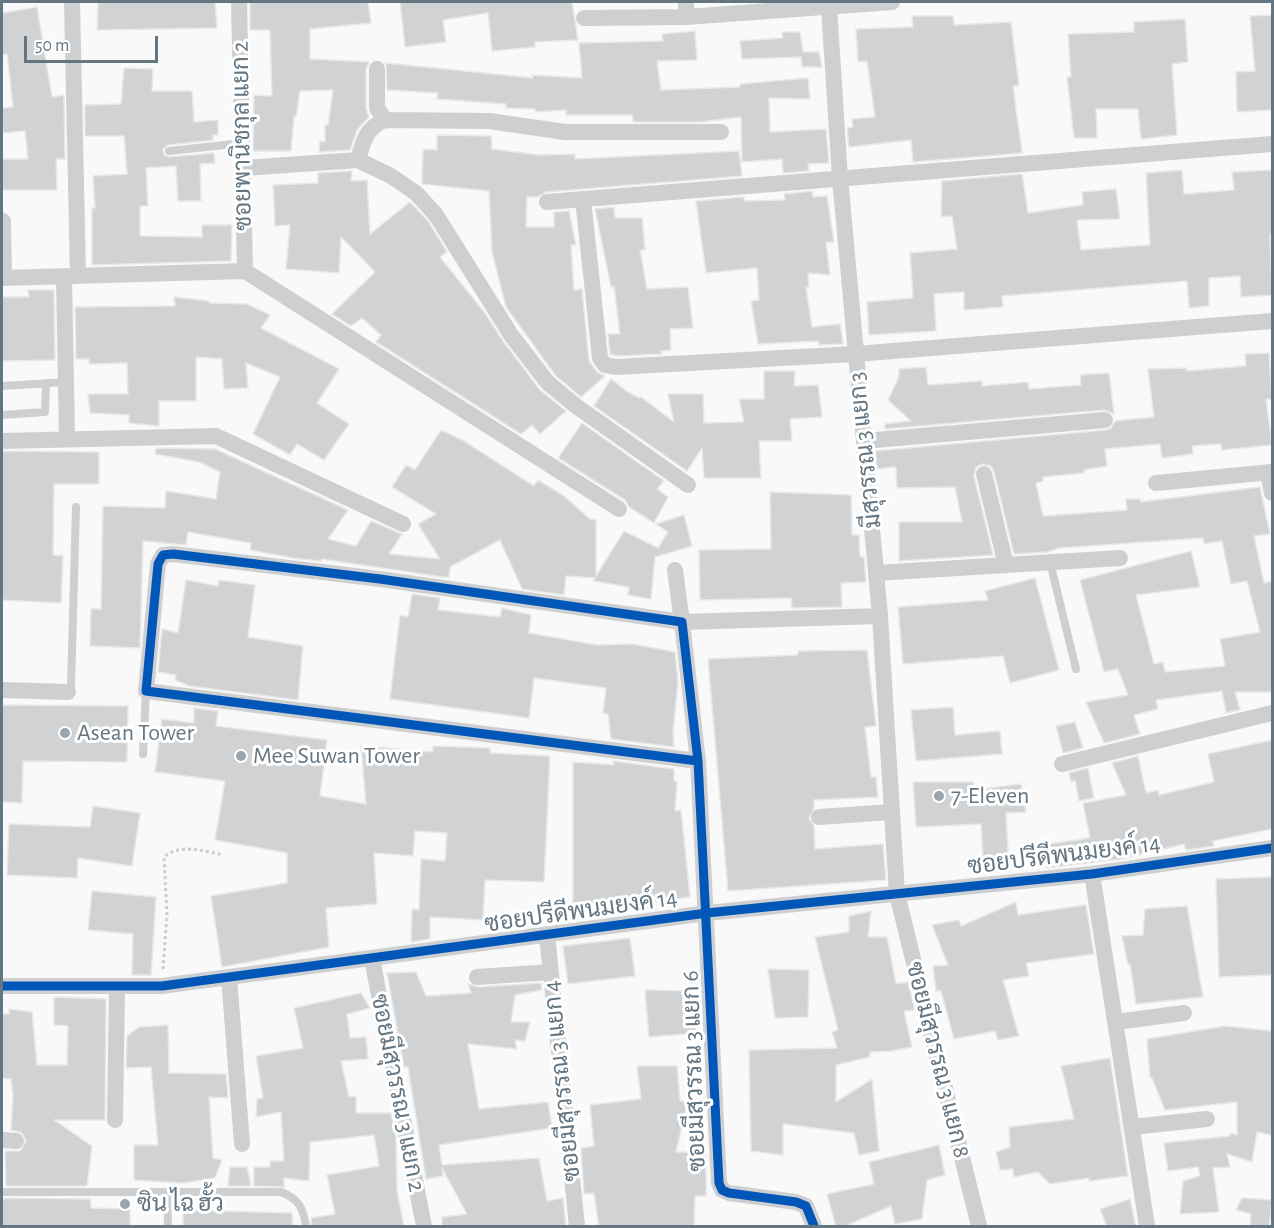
<!DOCTYPE html>
<meta charset="utf-8">
<style>
body{margin:0}
#map{position:relative;width:1274px;height:1228px;overflow:hidden;background:#f9f9f9;font-family:"Alegreya Sans",sans-serif}
canvas{display:block}
.frame{position:absolute;inset:0;border:3px solid #657683;pointer-events:none}
.scale{position:absolute;left:24px;top:36px;width:134px;height:27px;box-sizing:border-box;border:3px solid #657683;border-top:0;padding-left:8px;font-size:18px;line-height:21px;white-space:nowrap;color:#657683;-webkit-text-stroke:4px #fff;paint-order:stroke}
</style>
<div id="map">
<canvas width="1274" height="1228"></canvas>
<div class="frame"></div>
<div class="scale">50 m</div>
</div>
<script>
const context = document.querySelector('canvas').getContext('2d');
context.lineJoin = 'round';
function paint(path, color) { context.fillStyle = color; context.fill(path, 'evenodd'); }
function stroke(path, color, width, dash) { context.strokeStyle = color; context.lineWidth = width; context.lineCap = dash ? 'butt' : 'round'; context.setLineDash(dash || []); context.stroke(path); }
function drawText(font, color, halo, rows, align = 'center') {
  context.font = font + ' "Alegreya Sans",Sarabun,sans-serif'; context.lineWidth = 6; context.setLineDash([]); context.textBaseline = 'middle'; context.strokeStyle = halo; context.fillStyle = color; for (const [text, x, y, turn = 0] of rows) {
    context.save(); context.translate(x, y); context.rotate((+turn || 0) * Math.PI / 180); context.textAlign = isNaN(turn) ? turn : align; if (halo) context.strokeText(text, 0, 0); context.fillText(text, 0, 0); context.restore();
  }
}
const building = new Path2D(`
 M98,2H215L217,28L97,30Z
 M250,2H368L371,23L310,29V59L369,62L366,69V108L369,117L357,130L350,150L319,152L320,141L325,142V125H328L333,90L300,91L296,117L294,116L291,151H253L254,95L272,96L270,30H250Z
 M400,2H572L578,40L535,42V47L492,51L488,13L443,20L446,42L405,47Z
 M37,7L52,97L64,95L65,159H56L57,190H2V159H28L25,131L3,133L2,108L13,107L7,54L2,55V13Z
 M1272,15V110L1237,112L1236,72L1255,71L1250,16Z
 M912,16H953L954,25L1011,22L1019,86H1013L1022,153L913,162L911,140L849,147L847,128L853,127L852,119L875,117L867,61L858,62L856,29L913,27Z
 M1185,19L1188,62L1172,64L1177,135L1141,139L1138,109H1096L1097,138H1074L1067,77H1071L1068,34L1134,32V22Z
 M695,31L697,60L657,61L661,90L740,87V84L808,78L810,99L769,98L770,132L826,129L829,163L808,164L809,171L783,173L782,159L742,162L741,117L700,122H633L632,115H566V110L535,112V109L506,108V104L437,99L438,93L387,90L386,63L533,78L532,75L582,78L579,43L663,41L662,34Z
 M782,32H800L803,52H819L822,67H802L801,57L742,59L740,41L783,38Z
 M124,68L153,69L152,91H192L194,122L218,120V135H213V140L168,145L163,149L164,155L169,157L214,153L215,163L200,164L201,201H178L176,166L146,168L148,206H140V236L202,237V225H232L231,261L92,265V208H95L93,176L127,174L124,136H85V105L121,104Z
 M437,135L491,136L492,149L540,155L575,154V159L739,151L742,176L546,192L538,197H527L526,227H554V212L569,211L576,245H571L574,290L582,289L589,361L597,372L605,376L581,397L556,376L506,307L492,252L489,191L422,184L423,149L437,150Z
 M1182,170L1184,194L1234,190L1232,172L1272,170V234H1270L1272,295L1241,297L1240,276L1209,278V306L1189,308L1187,281L1002,296L1003,307L964,310V292L934,294L936,331L869,335L867,302L913,298L910,253L957,249L952,216L941,217L942,181L1022,174L1028,213L1083,205L1082,192L1116,189L1120,219L1077,220L1081,250L1150,245L1146,173Z
 M352,171L351,181L367,180L370,234L410,202L428,221L447,252L440,257L485,313L503,341L540,390L566,411L540,434L532,425L521,434L376,342L381,335L362,318L351,326L332,314L375,272L341,237L339,273L286,269L290,225L275,226L273,185L318,183V173Z
 M812,191L813,197L827,196L834,242H826L830,275L808,273L809,287H806L812,327L840,324L843,344L819,345L818,341L758,344L751,301L759,300L757,268L706,273L696,201L744,197V201L785,200L784,194Z
 M614,207L615,218H642L645,250H640L647,289L688,287L693,328L670,329L671,350L661,351L662,354L617,356L610,354L608,334H620L614,286L611,287L595,209Z
 M28,290H54L55,360L2,361V297H29Z
 M174,297L209,301V303L247,304L270,315L261,328L339,369L317,403L349,424L324,460L297,444L290,455L253,434L280,377L246,363L248,388L224,389L222,359L196,357V401H159V426L129,423V415L90,413L88,394H128L127,363L89,364V359H76L75,307L175,306Z
 M1269,353L1272,399H1266L1272,445L1222,450L1221,444L1192,446L1193,454L1162,458L1160,444L1105,449L1107,466L1084,470V473L1043,477V481L1036,483L1043,516L1127,510L1126,499H1140L1141,502L1260,487L1270,534L1254,536L1264,583L1272,581V692H1235L1240,710L1226,713L1222,691L1156,700L1158,709L1134,715L1140,734L1104,743L1086,702L1128,695L1118,669L1104,672L1080,580L1191,551L1200,587L1136,595L1154,664L1163,662L1165,672L1225,666L1220,639L1260,632L1247,581L1231,584L1222,541L1204,544L1203,538L1059,548L1047,552L1014,554L994,472L991,466L982,464L976,467L974,476L993,555L899,561V522H962L955,487L897,488L896,467L877,469L875,451L1106,430L1111,428L1115,421L1154,417L1148,369L1187,368V371L1246,366L1245,354Z
 M926,367L928,385L982,381V386L1028,382L1029,389L1081,385L1080,375L1109,373L1114,414L1104,410L885,429V424L911,421L888,400L899,377V369Z
 M764,371H795L794,386L818,385L822,417L790,419L792,441H759L761,478H704L702,448L687,471L594,406L611,379L628,392L639,398L641,397L674,422L668,394H703L704,423L744,422L739,399H764Z
 M582,423L664,481L657,489L668,497L654,523L629,507L625,500L558,458Z
 M441,430L464,441L534,486L538,480L564,496L591,520L596,519V576L624,531L658,548L668,532L656,524L684,515L692,546L655,557L651,599L628,595L629,587L593,581L595,578L566,576L564,595L522,589L500,540L450,567L449,577H442L322,559L321,561L293,558L250,550L251,543L188,532L186,545L143,541L140,648L90,646L91,609H101L103,506L165,508L166,491L216,499L220,472L199,462L155,454L156,448L215,449L348,510L328,539L356,546L371,521L402,534L389,554L440,559L418,524L436,514L392,487L406,465L415,470Z
 M2,451L99,452V484H54L53,555L63,556L61,603L2,600Z
 M770,492L851,495L852,535H859L860,557H864L866,582L841,583L842,607L792,608L791,598L700,600L699,550L771,549Z
 M1035,578L1059,670L1010,683L1003,656L903,664L898,607L988,600L985,591Z
 M186,580L218,586L219,580L255,585L248,637L303,646L298,700L190,686L175,680L176,675L158,672L162,629L178,633Z
 M412,594L440,598L438,610L500,617L502,608L531,615L529,633L597,645L632,644L675,652L678,682L673,731L674,747L611,739L608,714L603,713L606,688L534,678L529,718L390,699L400,615L408,617Z
 M867,650L876,726L865,727L871,777H876L878,797L814,800V808L809,818L814,826L815,849L883,844L886,880L728,891L708,659L798,655V651Z
 M2,705L128,706L127,762L23,761L22,803L2,802Z
 M953,707L955,735L1000,731L1002,754L916,761L911,710Z
 M194,708L218,711L216,726L327,740L320,796L366,804L361,746L433,752V746L490,748V753L550,756L544,882L485,880L483,920L430,917V939L411,942L412,909L419,910L421,859L445,861L447,833L415,831L413,856L374,853L377,904L326,908L329,947L222,967L211,896L287,883V853L215,840L225,781L155,772L162,719L194,723Z
 M1075,722L1083,748L1063,753L1056,726Z
 M1272,740V829L1213,841L1214,846L1186,850L1184,844L1122,859L1046,868L1042,845L1090,838L1083,803L1126,795L1112,763L1138,756L1146,793L1158,790L1159,795L1214,782L1208,754Z
 M613,761L674,769V781L677,782L675,811L681,810L690,897L573,910V762L614,765Z
 M1088,768L1094,798L1079,801L1075,780L1071,782L1069,773Z
 M913,782H973L974,790L1021,784L1026,812L1006,813L1009,872H984L981,824L916,827Z
 M93,806L140,813L132,866L78,858L77,878L7,875L9,824L90,827Z
 M1272,877V975L1219,977L1216,879Z
 M92,891L156,897L151,975H132L133,934L88,930Z
 M1016,902L1018,915L1086,905L1094,954L1026,963L1029,976L1003,980L1019,1036L998,1040L995,1031L954,1039L941,991H936L933,966L948,965L932,925L959,920L961,926Z
 M1187,906L1203,997L1136,1004L1130,964H1128L1122,936L1143,935L1145,909Z
 M871,911L868,937H887L896,984L908,982L915,1010L904,1011L912,1047L892,1051L870,1052V1057L836,1065V1102L872,1079L879,1151L859,1155L854,1133L783,1124V1155L751,1151L749,1050L837,1048L832,1032L838,1030L815,937L849,932V916Z
 M630,938L635,976L568,984L563,946Z
 M768,969L809,970L808,1017L775,1018Z
 M416,972L426,996L471,993L468,984L478,987L541,983L542,990L515,995L511,1022H530L525,1041L515,1040L517,1049L468,1044L479,1109L548,1102L552,1128L439,1145L442,1165L539,1158L547,1201L563,1198L566,1227H442V1217L467,1214L442,1168L443,1176L426,1179L408,1067H404L387,973Z
 M645,990L696,991V1033L649,1037Z
 M361,993L370,1008L347,1014L350,1038L366,1037L368,1059L341,1061L349,1097L356,1096V1113H391L396,1136L397,1191L404,1227H312L311,1218L335,1214L327,1175L379,1166L374,1135L310,1142L309,1181L284,1178V1187L254,1186V1167H270V1161H284L281,1112L256,1117L257,1099L263,1098L256,1056L303,1048L294,1008Z
 M54,997L106,999L105,1120H54L92,1146L87,1186H6L5,1151H20L26,1141L22,1133L11,1130L13,1096L11,1079L2,1078V1014H9V1009L32,1012L37,1065H67L68,1026L54,1025Z
 M168,1025L169,1073L226,1074L228,1098L209,1097L213,1158L222,1160L215,1178L184,1183L134,1180V1145H158L151,1067L126,1068L127,1036L139,1027Z
 M1225,1026L1272,1031V1135L1257,1132L1252,1162L1227,1154L1230,1167L1213,1168L1219,1212L1180,1214L1183,1181L1200,1176L1198,1167L1168,1171L1164,1143L1230,1136V1133L1237,1135V1102L1165,1110L1152,1078H1150L1147,1039Z
 M1110,1058L1128,1176L1089,1181V1178L1050,1184L1038,1172L1014,1177L1013,1169L1000,1170L996,1152L1010,1147L1009,1127L1074,1119L1061,1066Z
 M637,1066H677L680,1101H688L676,1152H706V1196H695L694,1227H599L594,1193L584,1194L581,1148L594,1146L590,1105L641,1099Z
 M939,1145L945,1175L927,1180L922,1219L895,1224L891,1206L843,1227H836L827,1194L874,1184L869,1162Z
 M230,1167H247L251,1186H228Z
 M6,1198L90,1199L91,1208L130,1209V1227H2V1200Z
 M1242,1198L1272,1200L1269,1227H1250L1251,1214L1236,1210Z
 M1130,1199L1136,1227H1107L1100,1209Z
 M183,1210L292,1213L293,1227H183Z`);
const path = new Path2D(`
 M163,969L167,915L164,857C180,843 204,851 223,855`);
const lane = new Path2D(`
 M169,151L243,143
 M2,386L66,382
 M2,415L45,412L46,383
 M1050,562L1076,669
 M68,692L71,686L76,507
 M143,754L146,691
 M2,1192H167L168,1226
 M167,1192H281C299,1199 303,1208 306,1226`);
const street = new Path2D(`
 M72,2L78,276
 M239,2L245,271
 M686,2V17
 M829,7L840,178L880,616L897,894L979,1226
 M584,18L686,17L892,2
 M377,69V108L385,120
 M358,160C363,141 366,128 385,120L489,121L565,132H721
 M244,168L358,160L391,176L416,193L436,215L511,335L548,383L576,406L688,485
 M583,199L600,358L605,365L616,367L855,354L1272,321
 M547,202L1272,144
 M3,221L4,278
 M64,276L67,439
 M2,278L245,271L619,509
 M2,441L216,436L403,524
 M864,441L1105,420
 M1268,472L1272,493
 M984,474L1006,565
 M1156,483L1272,472
 M675,570L682,622L880,616
 M877,573L1120,558
 M2,690L68,692
 M698,761L146,691L158,564L163,555L173,554L380,579L682,622L698,761L719,1183L722,1190L729,1193L796,1202L806,1206L814,1226
 M1062,764L1272,713
 M819,817L892,812
 M1092,874L1147,1226
 M547,935L577,1226
 M372,959L424,1226
 M229,977L242,1144
 M477,977L551,972
 M2,986H162L707,913L1092,874L1272,848
 M1116,1022L1184,1013
 M115,1120L117,988
 M1132,1127L1207,1119
 M2,1140L16,1141`);
const cycleway = new Path2D(`
 M698,761L146,691L158,564L163,555L173,554L380,579L682,622L698,761L719,1183L722,1190L729,1193L796,1202L806,1206L814,1226
 M2,986H162L707,913L1092,874L1272,848`);
const markers = [
 [65,733,6,"#99a4ac"],
 [241,756,6,"#99a4ac"],
 [939,796,6,"#99a4ac"],
 [125,1204,6,"#99a4ac"]
];
const streetNames = [
 ["ซอยพานิชกุล แยก 2",242,136,-91],
 ["มีสุวรรณ 3 แยก 3",865,450,-96],
 ["ซอยปรีดีพนมยงค์ 14",1064,855,-7],
 ["ซอยปรีดีพนมยงค์ 14",581,911,-8],
 ["ซอยมีสุวรรณ 3 แยก 8",938,1060,76],
 ["ซอยมีสุวรรณ 3 แยก 6",694,1071,-92],
 ["ซอยมีสุวรรณ 3 แยก 4",562,1081,-96],
 ["ซอยมีสุวรรณ 3 แยก 2",398,1093,79]
];
const poiNames = [
 ["Asean Tower",77,733],
 ["Mee Suwan Tower",253,756],
 ["7-Eleven",951,796],
 ["ซิน ไฉ ฮั้ว",137,1204]
];
paint(building, '#d0d2d3');
stroke(building, '#e8e8e8', 1.5);
stroke(path, '#cbcccd', 3, [3, 3]);
stroke(lane, '#cecfd0', 8);
stroke(street, '#cecfd0', 16);
stroke(cycleway, '#0057b8', 9);
for (const [x, y, r, color] of markers) { const dot = new Path2D(); dot.arc(x, y, r, 0, 2 * Math.PI); context.fillStyle = color; context.fill(dot); stroke(dot, '#fff', 2); }
drawText('24px', '#657683', '#fff', streetNames);
drawText('24px', '#657683', '#fff', poiNames, 'left');
</script>
